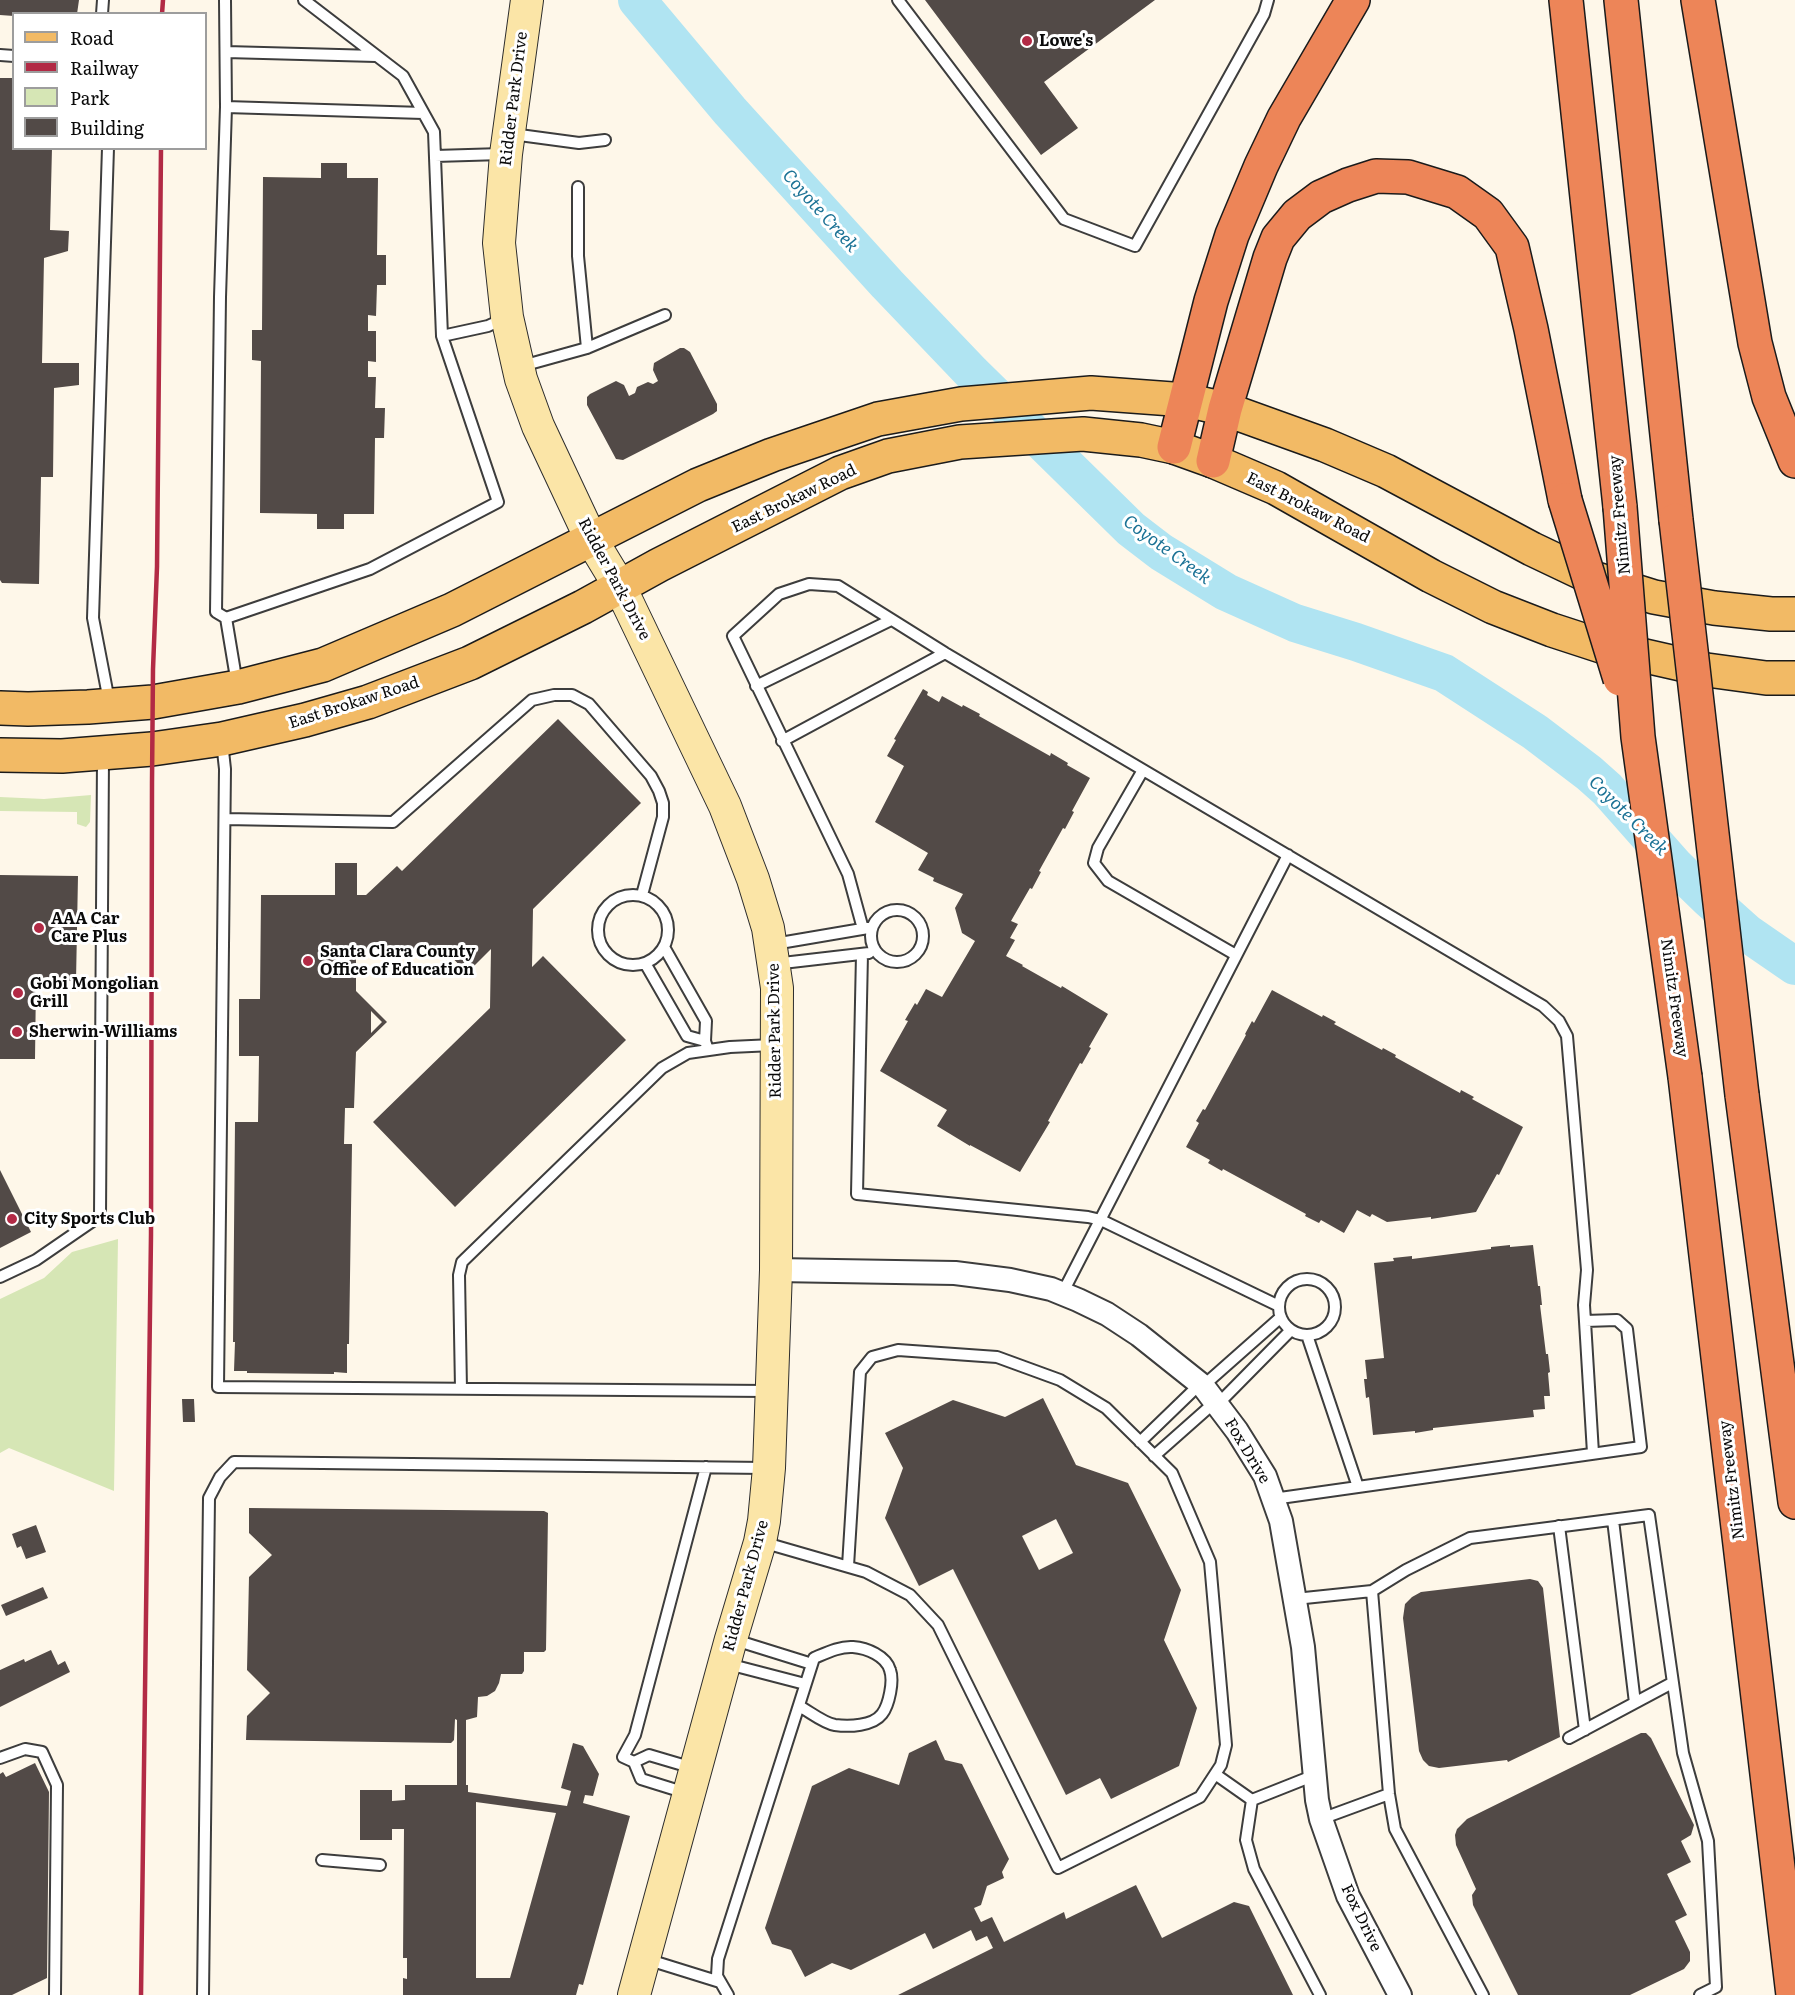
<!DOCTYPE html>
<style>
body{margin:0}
#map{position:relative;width:1795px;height:1995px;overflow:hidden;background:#fef7e9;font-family:Literata,serif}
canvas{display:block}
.legend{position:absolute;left:12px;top:12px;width:195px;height:138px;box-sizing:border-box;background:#fff;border:2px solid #9d9d9d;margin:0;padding:8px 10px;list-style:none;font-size:18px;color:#0a0a0a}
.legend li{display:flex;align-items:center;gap:12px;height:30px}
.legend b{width:30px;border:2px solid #9d9d9d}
</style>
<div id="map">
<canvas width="1795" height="1995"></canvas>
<ul class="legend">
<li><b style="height:8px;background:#f2ba65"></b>Road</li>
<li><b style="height:8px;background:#b22a45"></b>Railway</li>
<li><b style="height:16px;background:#d6e6b5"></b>Park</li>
<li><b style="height:16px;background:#524a47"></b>Building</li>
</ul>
</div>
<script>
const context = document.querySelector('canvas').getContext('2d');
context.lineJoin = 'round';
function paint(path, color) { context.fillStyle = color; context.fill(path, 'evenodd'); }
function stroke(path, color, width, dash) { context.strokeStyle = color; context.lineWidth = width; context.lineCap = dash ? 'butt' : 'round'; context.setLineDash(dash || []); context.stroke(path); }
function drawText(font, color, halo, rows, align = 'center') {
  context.font = font + ' Literata,serif'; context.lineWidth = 6; context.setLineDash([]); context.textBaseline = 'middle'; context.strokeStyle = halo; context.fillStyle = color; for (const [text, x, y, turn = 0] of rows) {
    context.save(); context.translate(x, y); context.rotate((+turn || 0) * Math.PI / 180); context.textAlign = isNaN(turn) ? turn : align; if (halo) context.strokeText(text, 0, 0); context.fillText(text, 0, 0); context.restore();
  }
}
const green = new Path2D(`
 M91,795L90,822L86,827L77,824V812L0,811V797L44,799Z
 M118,1239L114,1491L9,1448L0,1453V1299L44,1278L72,1252Z`);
const river = new Path2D(`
 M637,0L730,111L887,284L972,373L1131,529L1161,552L1226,592L1295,623L1356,642L1444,673L1535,732L1589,773L1607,789L1676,867L1709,899L1747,933L1795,966`);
const building = new Path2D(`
 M0,0H79L77,14H14V16L0,15Z
 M925,0H1155L1044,82L1078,128L1041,155Z
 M0,78H14V148H52L50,230L69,231L68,251L44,258L42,363H79V385L54,388L53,477H41L39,584L2,583L0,580Z
 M321,163H347V178H378L377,255H386V285H377L376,316L368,315V331H376V362L368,361V377H376L375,408H385L384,438H375L374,514H344V529H317V514L260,513L261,361L252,360V330H262L263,177L321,178Z
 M680,348H684L690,352L717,404V411L713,414L623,460L616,459L587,405V397L590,394L616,381L624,385L629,396L635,393L637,387L648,382L653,384L658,381L653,370L654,363Z
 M923,689L928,692L927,695L939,702L942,696L962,707L963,705L980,714L979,716L1050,756L1051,753L1068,763L1067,765L1090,778L1072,811L1074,812L1065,829L1063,828L1039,871L1041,872L1032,889L1030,888L1011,921L1018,924L1010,938L1015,940L1006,956L1023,965L1022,966L1061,988L1062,986L1108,1014L1089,1047L1091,1048L1082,1064L1080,1063L1048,1121L1050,1122L1020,1172L970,1145V1146L937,1126L947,1110L880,1071L908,1021L905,1020L915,1003L917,1005L926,989L942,997L975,941L962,933L955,908L963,894L933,881L934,878L918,870L928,853L875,822L904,766L887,756L896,740L894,739Z
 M558,719L641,803L533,909L532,967L543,956L626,1040L455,1207L373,1122L490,1008L491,949L467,973L445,950L356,949V991L387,1022L356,1052L354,1108H345L344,1144H352L349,1344H347V1373L334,1372V1374L247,1373V1371H234L235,1342H233L235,1122H258L259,1056H239V999H260L261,895H335V863H357V895H366L397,866L402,871ZM371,1011L382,1022L371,1033Z
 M0,875L78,876L76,981H36L35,1059H0Z
 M1272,990L1322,1017L1323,1015L1336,1022L1334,1024L1382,1050L1383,1048L1396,1055L1395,1057L1460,1093L1461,1090L1474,1097L1472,1099L1523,1127L1499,1175L1497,1174L1476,1212L1431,1219V1217L1387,1222L1372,1214L1370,1217L1357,1210L1344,1233L1321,1220L1319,1223L1305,1216L1306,1214L1223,1169L1222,1171L1208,1163L1210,1160L1186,1147L1199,1123L1196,1121L1203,1109L1205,1110L1246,1035L1245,1034L1252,1021L1254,1023Z
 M0,1170L31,1232L0,1248Z
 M1510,1245V1247L1533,1245L1538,1286H1540L1542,1305H1540L1546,1354H1548L1550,1372L1548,1373L1550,1396H1544L1545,1409L1533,1410L1534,1417L1433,1428V1430L1415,1433V1431L1373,1435L1369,1397L1366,1398L1364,1379H1367L1365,1360L1384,1358L1374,1263L1394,1261L1393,1258L1412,1256V1259L1491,1249V1247Z
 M1043,1398L1076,1465L1128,1483L1181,1590L1164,1640L1197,1708L1179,1766L1111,1799L1100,1778L1066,1795L953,1569L919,1586L885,1518L903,1468L885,1433L953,1400L1005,1417ZM1056,1519L1073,1553L1039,1570L1022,1536Z
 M182,1399H194L195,1422H183Z
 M249,1508L544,1511L548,1513L546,1650L544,1652H524V1671L522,1674H501L499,1683L495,1691L487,1696L478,1697L477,1717L466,1720V1785H468V1792L567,1806L571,1791L561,1788L573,1743L583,1746L599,1774L593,1796L585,1795L583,1803L630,1816L583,1985L579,1984L576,1995H403V1978L407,1979V1958H403L404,1829H392V1840H360V1790H392V1801L405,1800V1785H457V1720L455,1719L454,1740L451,1743L246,1740L247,1716L270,1693L247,1670L249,1577L272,1555L249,1533ZM476,1802L556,1813L510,1978H476Z
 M36,1525L46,1552L26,1559L21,1546L17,1548L12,1534Z
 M1530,1579L1538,1581L1543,1588L1560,1737L1508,1762L1507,1760L1439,1768L1429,1766L1423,1760L1419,1751L1403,1618L1405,1604L1412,1597L1421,1592Z
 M43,1587L48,1598L6,1616L1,1605Z
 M51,1650L58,1665L65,1661L70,1672L0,1707V1670L24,1659L25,1662Z
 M1641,1733H1646L1651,1738L1694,1825L1691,1835L1681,1841L1691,1862L1667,1874L1687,1915L1675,1921L1690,1952V1961L1684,1969L1630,1995H1518L1473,1905L1472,1895L1476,1889L1456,1845L1455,1835L1457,1829L1467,1819Z
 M936,1740L945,1760L962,1764L1009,1859L1002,1872L1004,1878L987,1886L981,1905L974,1908L981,1922L992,1917L1004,1942L1064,1912L1066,1919L1136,1885L1162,1938L1234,1902L1249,1906L1293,1995H898L993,1948L987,1936L976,1941L971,1930L933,1949L925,1933L851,1970L832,1963L805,1977L791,1950L772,1944L765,1928L812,1786L849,1768L899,1785L909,1753Z
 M35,1763L49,1792L47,1978L12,1995H0V1774L3,1772L6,1777Z`);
const lane = new Path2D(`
 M225,0L226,107L220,297L216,612L226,618L370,569L498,502L442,336
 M304,0L403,76L434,132L442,336L488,326L505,318
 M898,0L1064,219L1135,246L1264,14L1268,0
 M102,14L103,0
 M226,52L376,56
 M0,55L14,56
 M226,107L423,113
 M512,134L579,143L605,140
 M108,148L93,618L109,701
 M435,156L502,154
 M587,348L665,315
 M522,366L587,348L578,256V187
 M226,618L237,684
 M756,686L891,620
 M782,741L945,653
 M222,742L225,769L218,1387L769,1391
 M1143,770L1098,848L1094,863L1108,881L1236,955
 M225,819L393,822L532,700L554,695H572L589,704L651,776L659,791L663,803V817L642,895
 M598 930a35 35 0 1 1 70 0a35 35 0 1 1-70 0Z
 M871 936a26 26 0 1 1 52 0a26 26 0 1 1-52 0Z
 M863,929L848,874L733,636L779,594L809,584L838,586L945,653L1543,1006L1559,1021L1567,1036L1587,1270L1584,1305L1593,1453
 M774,944L868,928
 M664,947L706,1021L705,1041L708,1050
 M862,954L857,1194L1088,1217L1101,1220L1279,1306
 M645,963L687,1036L705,1041
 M774,964L869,953
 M0,1277L36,1260L100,1216L103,758
 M1279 1307a28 28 0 1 1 56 0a28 28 0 1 1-56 0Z
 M1062,1294L1288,855
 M1307,1335L1358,1487
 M1203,1386L1281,1317
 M461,1389L459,1275L462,1262L662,1068L688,1053L730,1047L773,1045
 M1217,1405L1291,1330
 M1140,1442L1200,1384
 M1154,1456L1215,1402
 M1273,1499L1641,1447L1627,1329L1617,1320L1585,1321
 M1613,1520L1635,1703
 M1559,1526L1585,1730
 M762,1542L866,1572L910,1595L938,1625L1058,1868L1200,1797L1221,1765L1226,1745L1210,1562L1172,1473L1106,1408L1060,1380L997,1357L898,1350L872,1357L860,1372L848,1566
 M1295,1599L1372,1591
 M735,1640L812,1664
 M728,1664L805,1684
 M1569,1738L1672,1683
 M0,1758L25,1749L42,1752L57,1785L55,1995
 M634,1762L641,1779L686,1793
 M693,1768L649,1755L634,1762L623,1757L635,1735L706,1467
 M1215,1774L1252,1800
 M1252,1800L1246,1840L1254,1869L1320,1995
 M1252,1800L1315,1775
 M1321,1819L1389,1794
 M322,1860L380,1865
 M646,1959L720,1982
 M203,1995L209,1498L220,1477L234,1462L766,1468
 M728,1995L717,1976L718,1959L814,1658C826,1653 840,1646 853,1647C867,1648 886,1656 890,1670C894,1681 889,1705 882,1714C873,1726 849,1727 835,1725C823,1723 809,1711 799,1706
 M1483,1995L1395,1829L1389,1794L1372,1591L1406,1570L1470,1538L1649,1515L1683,1753L1708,1841L1716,1987L1700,1995`);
const street = new Path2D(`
 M776,1270L955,1273L1010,1280L1051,1289L1078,1300L1107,1314L1139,1335L1203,1386L1237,1431L1265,1476L1281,1521L1303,1647L1317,1800L1321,1819L1348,1896L1400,1995`);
const secondary = new Path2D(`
 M527,0L506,154L499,243L507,317L521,379L538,426L591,539L620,587L725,806L753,879L768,928L777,988L776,1270L769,1468L764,1521L760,1542L731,1639L634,1995`);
const primary = new Path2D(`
 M0,708L28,709L88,707L153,702L238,687L323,665L452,610L698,485L772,455L878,419L961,404L1091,393L1186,400L1225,409L1325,445L1386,471L1532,549L1593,578L1654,597L1714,608L1771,614H1795
 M0,755L62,756L152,749L222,739L305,720L368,702L470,663L583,607L659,565L840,473L888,456L960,442L1083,434L1141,440L1174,447L1213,461L1276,488L1431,576L1493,607L1552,630L1601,646L1707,670L1766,678H1795`);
const highway = new Path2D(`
 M1566,0L1620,507
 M1621,0L1676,520
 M1698,0L1755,343L1769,397L1795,461
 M1174,447L1211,301L1232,235L1261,166L1284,118L1353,0
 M1213,461L1225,409L1270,258L1278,238L1297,215L1321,197L1348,185L1376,176L1408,177L1457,192L1488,214L1512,247L1531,329L1565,500
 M1685,1077L1793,1995
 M1742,1095L1795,1502`);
const rail = new Path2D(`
 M162,14L163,0
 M141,1995L151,1235L152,782L153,669L157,567L161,148`);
const highwayBridge = new Path2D(`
 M1565,500L1620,679
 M1620,507L1638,737L1685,1077
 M1676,520L1742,1095`);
const markers = [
 [1027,41,6,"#b22a45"],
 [39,928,6,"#b22a45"],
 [308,961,6,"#b22a45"],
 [18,993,6,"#b22a45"],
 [17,1032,6,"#b22a45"],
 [12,1219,6,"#b22a45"]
];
const poiNames = [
 ["Lowe's",1039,41],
 ["AAA Car",51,919],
 ["Care Plus",51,937],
 ["Santa Clara County",320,952],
 ["Office of Education",320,970],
 ["Gobi Mongolian",30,984],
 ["Grill",30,1002],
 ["Sherwin-Williams",29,1032],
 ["City Sports Club",24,1219]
];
const streetNames = [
 ["Ridder Park Drive",514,99,-83],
 ["East Brokaw Road",794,499,-26],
 ["East Brokaw Road",1308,508,27],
 ["Nimitz Freeway",1620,515,-95],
 ["Ridder Park Drive",614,579,62],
 ["East Brokaw Road",354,703,-18],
 ["Nimitz Freeway",1674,998,82],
 ["Ridder Park Drive",775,1031,-91],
 ["Fox Drive",1247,1451,59],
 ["Nimitz Freeway",1732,1480,-97],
 ["Ridder Park Drive",746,1586,-75],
 ["Fox Drive",1361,1918,64]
];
const waterNames = [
 ["Coyote Creek",820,211,48],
 ["Coyote Creek",1167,550,36],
 ["Coyote Creek",1628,816,45]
];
paint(green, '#d6e6b5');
stroke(river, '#b0e4f2', 38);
paint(building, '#524a47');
stroke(lane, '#3d3d3d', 14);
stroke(street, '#3d3d3d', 26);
stroke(secondary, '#2c2c2c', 34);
stroke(primary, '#1b1b1b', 36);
stroke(highway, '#1b1b1b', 36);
stroke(lane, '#fff', 10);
stroke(street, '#fff', 22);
stroke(secondary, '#fbe5a7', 32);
stroke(primary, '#f2ba65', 33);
stroke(highway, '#ed8558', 33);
stroke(rail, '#b22a45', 4.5);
stroke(highwayBridge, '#1b1b1b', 36, []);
stroke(highwayBridge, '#ed8558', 33);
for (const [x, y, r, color] of markers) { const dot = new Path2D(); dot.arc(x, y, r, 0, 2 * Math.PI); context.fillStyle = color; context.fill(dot); stroke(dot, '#fff', 2); }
drawText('bold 16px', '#0a0a0a', '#fff', poiNames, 'left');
drawText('16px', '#0a0a0a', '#fff', streetNames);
drawText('italic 18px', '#1b7295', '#fff', waterNames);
</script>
